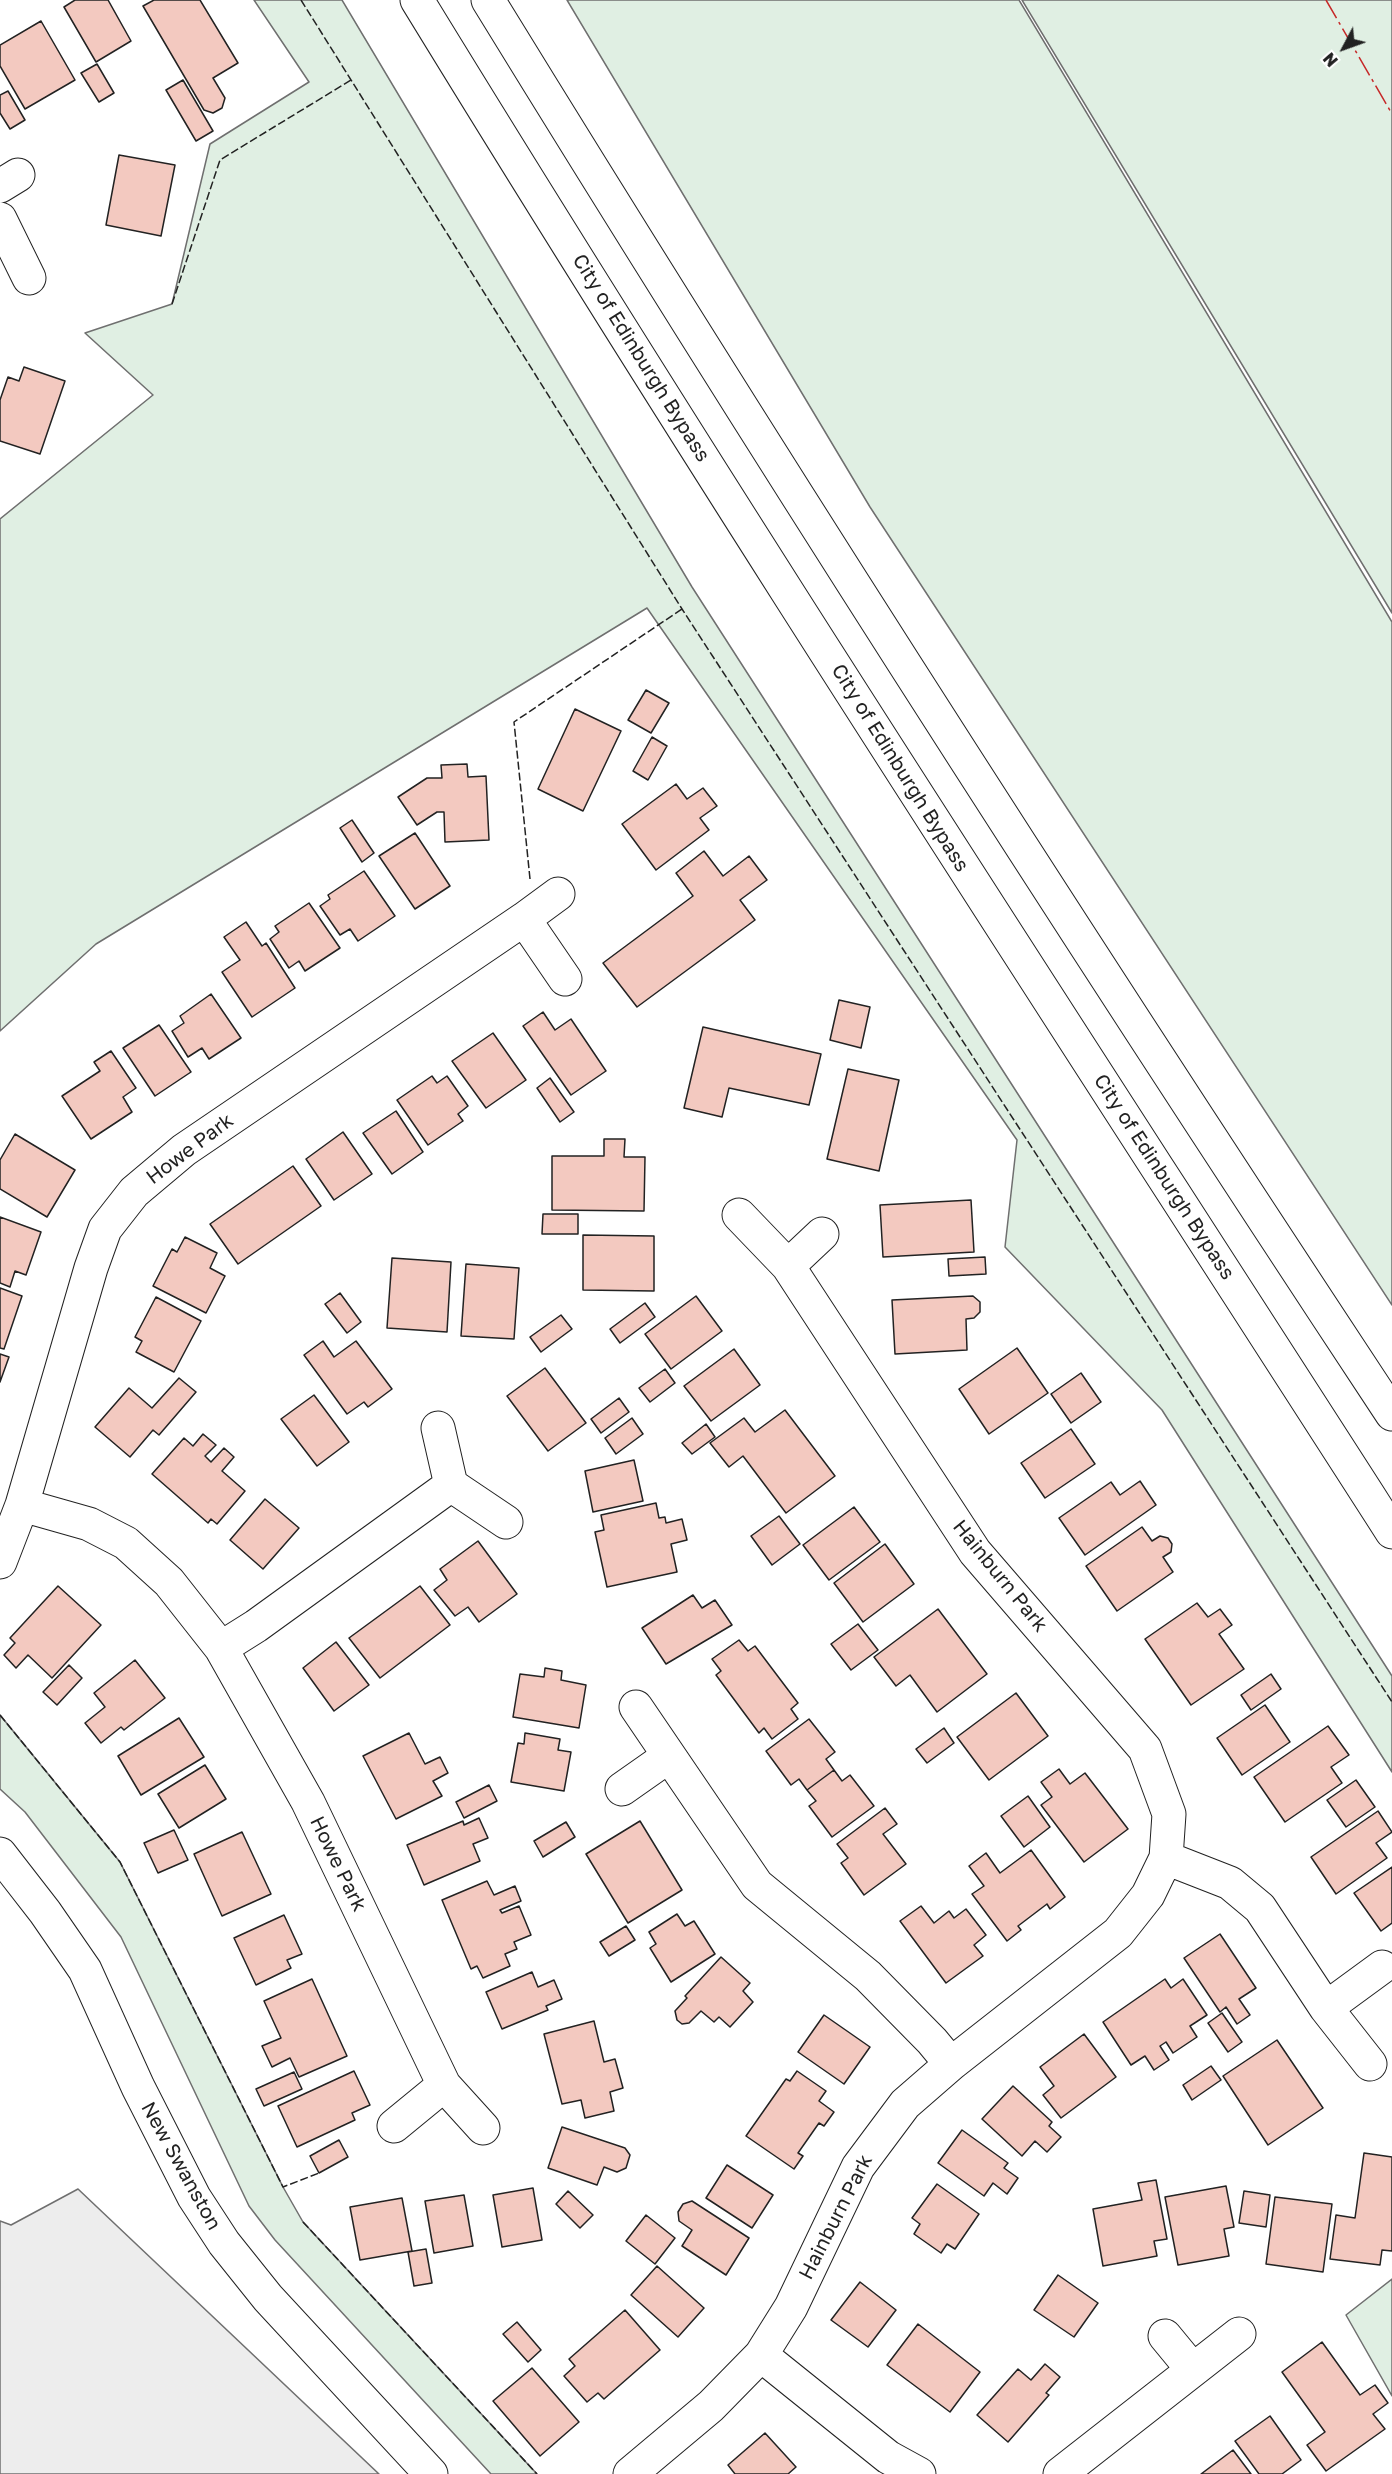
<!DOCTYPE html>
<style>
body{margin:0}
#map{position:relative;width:1392px;height:2474px;overflow:hidden;background:#fff;font-family:"Golos Text",sans-serif}
canvas{display:block}
.north{position:absolute;left:1314px;top:18px;width:60px;height:60px;-webkit-text-stroke:4px #fff;paint-order:stroke;rotate:229deg;font-size:16px;font-weight:700;line-height:24px;text-align:center;color:#222}
.north::after{content:'';display:block;margin:auto;width:21px;height:27px;background:#222;clip-path:polygon(50% 0,100% 100%,50% 72%,0 100%)}
</style>
<div id="map">
<canvas width="1392" height="2474"></canvas>
<div class="north">N</div>
</div>
<script>
const context = document.querySelector('canvas').getContext('2d');
context.lineJoin = 'round';
function paint(path, color) { context.fillStyle = color; context.fill(path, 'evenodd'); }
function stroke(path, color, width, dash) { context.strokeStyle = color; context.lineWidth = width; context.lineCap = dash ? 'butt' : 'round'; context.setLineDash(dash || []); context.stroke(path); }
function drawText(font, color, halo, rows, align = 'center') {
  context.font = font + ' "Golos Text",sans-serif'; context.lineWidth = 4.5; context.setLineDash([]); context.textBaseline = 'middle'; context.strokeStyle = halo; context.fillStyle = color; for (const [text, x, y, turn = 0] of rows) {
    context.save(); context.translate(x, y); context.rotate((+turn || 0) * Math.PI / 180); context.textAlign = isNaN(turn) ? turn : align; if (halo) context.strokeText(text, 0, 0); context.fillText(text, 0, 0); context.restore();
  }
}
const green = new Path2D(`
 M254,0H342L692,587L1392,1676V1772L1162,1410L1005,1247L1017,1140L647,608L96,944L0,1031V519L153,395L85,333L172,304L210,144L309,82Z
 M567,0H1019L1392,622V1305L870,507Z
 M1022,0H1392V613Z
 M0,1715L120,1862L283,2187L303,2222L537,2474H491L275,2240L249,2206L121,1937L25,1812L0,1789Z
 M1392,2279V2396L1346,2315Z`);
const parking = new Path2D(`
 M78,2189L379,2474H0V2221L11,2225Z`);
const building = new Path2D(`
 M75,0H108L131,41L96,62L64,7Z
 M154,0H200L238,63L213,78L225,98L222,108L213,113L204,110L143,6Z
 M41,21L75,80L25,109L0,66V45Z
 M97,64L114,93L99,102L81,73Z
 M183,80L213,131L196,141L166,90Z
 M8,91L25,120L10,129L0,113V95Z
 M119,155L175,165L161,236L106,225Z
 M24,367L65,381L40,454L0,441V400L8,377L19,381Z
 M646,690L669,703L651,733L628,720Z
 M575,709L621,731L583,811L538,789Z
 M652,737L667,746L648,780L633,771Z
 M467,764L468,777L486,776L489,840L445,842L444,812H437L417,825L398,797L427,778H442L441,765Z
 M676,784L687,799L703,788L717,806L700,818L709,830L656,870L622,824Z
 M352,820L374,853L362,862L340,828Z
 M415,833L450,886L415,909L379,856Z
 M704,851L723,876L749,856L767,880L740,900L755,920L637,1007L603,963L693,896L676,873Z
 M364,871L395,916L358,941L350,929L340,935L320,906L330,899L328,895Z
 M309,903L340,948L305,971L299,961L289,968L270,939L279,932L275,926Z
 M246,922L262,946L266,943L295,988L252,1017L222,972L240,960L224,937Z
 M211,994L241,1038L209,1059L202,1048L188,1057L172,1031L184,1023L180,1016Z
 M839,1000L870,1007L861,1048L830,1040Z
 M543,1012L555,1030L571,1019L606,1071L571,1095L523,1026Z
 M159,1025L191,1072L155,1096L123,1048Z
 M703,1027L821,1054L809,1105L729,1088L722,1117L684,1108Z
 M493,1033L526,1080L486,1108L452,1061Z
 M111,1051L136,1088L123,1097L132,1112L91,1139L62,1096L100,1071L94,1062Z
 M848,1069L899,1080L879,1171L827,1159Z
 M432,1076L437,1083L447,1076L468,1106L458,1114L463,1121L428,1145L397,1100Z
 M550,1078L574,1112L560,1122L537,1088Z
 M396,1111L423,1152L392,1174L363,1133Z
 M343,1132L372,1174L334,1200L306,1159Z
 M15,1134L75,1170L47,1217L0,1189V1160Z
 M604,1139H625L624,1157H645L644,1211L552,1210V1156H604Z
 M293,1166L321,1206L238,1264L210,1224Z
 M971,1200L974,1252L883,1257L880,1205Z
 M543,1214H578V1234H542Z
 M0,1217L41,1232L26,1275L15,1271L10,1287L0,1283Z
 M583,1235L654,1236V1291L583,1290Z
 M185,1237L217,1253L210,1268L225,1276L206,1313L153,1286L172,1249L177,1252Z
 M985,1257L986,1274L949,1276L948,1259Z
 M392,1258L451,1262L447,1332L387,1328Z
 M466,1264L519,1268L514,1339L461,1336Z
 M0,1288L22,1296L4,1349L0,1348Z
 M340,1293L361,1322L347,1333L325,1304Z
 M696,1296L722,1331L671,1369L645,1334Z
 M973,1296L980,1302V1312L974,1318L966,1319L967,1350L895,1354L892,1300Z
 M156,1297L201,1321L174,1372L136,1352L142,1341L135,1337Z
 M645,1303L655,1317L620,1343L610,1329Z
 M561,1315L572,1329L541,1352L530,1337Z
 M323,1341L334,1357L356,1341L392,1389L368,1407L364,1402L347,1414L304,1355Z
 M1017,1348L1048,1393L989,1434L959,1389Z
 M734,1349L760,1385L711,1421L684,1386Z
 M0,1354L9,1357L0,1382Z
 M545,1368L586,1423L548,1451L507,1396Z
 M665,1369L675,1383L650,1402L639,1388Z
 M1081,1373L1101,1402L1071,1423L1051,1394Z
 M179,1378L196,1392L159,1435L153,1430L130,1457L95,1427L129,1388L152,1408Z
 M314,1395L349,1442L317,1466L281,1419Z
 M619,1398L629,1412L601,1433L591,1419Z
 M785,1410L835,1476L786,1513L743,1456L729,1467L710,1443L744,1418L755,1432Z
 M632,1418L643,1434L616,1454L605,1438Z
 M706,1424L715,1437L692,1454L682,1443Z
 M1071,1429L1095,1464L1045,1498L1021,1463Z
 M203,1434L216,1445L205,1456L211,1462L224,1448L234,1457L222,1471L245,1491L217,1524L211,1519L208,1523L152,1474L184,1438L193,1446Z
 M634,1460L643,1501L593,1512L585,1471Z
 M1140,1481L1156,1505L1085,1555L1059,1518L1111,1482L1120,1495Z
 M265,1499L299,1528L263,1569L230,1540Z
 M656,1503L659,1518L665,1517L666,1523L682,1519L687,1540L671,1544L677,1572L607,1587L595,1532L604,1530L601,1515Z
 M854,1507L880,1542L829,1580L803,1545Z
 M779,1516L800,1544L772,1565L751,1536Z
 M1142,1527L1152,1541L1160,1536L1168,1538L1172,1544L1171,1552L1163,1557L1173,1572L1117,1611L1086,1566Z
 M478,1541L517,1594L479,1622L468,1607L455,1616L434,1590L447,1580L440,1569Z
 M885,1544L914,1584L863,1622L834,1583Z
 M58,1586L101,1625L52,1678L28,1655L16,1668L4,1655L15,1643L10,1638Z
 M420,1586L450,1625L380,1678L349,1638Z
 M693,1595L702,1608L715,1600L732,1625L666,1664L642,1628Z
 M1197,1603L1208,1617L1220,1609L1232,1625L1219,1634L1244,1669L1191,1705L1145,1639Z
 M938,1609L987,1674L937,1712L910,1675L896,1686L874,1657Z
 M858,1624L878,1650L851,1670L831,1644Z
 M739,1640L748,1651L755,1646L798,1703L791,1709L798,1719L772,1739L764,1728L759,1733L716,1675L721,1671L712,1659Z
 M336,1642L369,1685L334,1711L303,1668Z
 M135,1660L165,1698L124,1730L121,1727L101,1743L85,1723L105,1707L94,1693Z
 M69,1665L82,1678L57,1705L43,1692Z
 M545,1668L562,1671L561,1680L586,1685L579,1728L513,1717L520,1674L544,1677Z
 M1271,1674L1281,1689L1251,1710L1241,1695Z
 M1016,1693L1048,1736L989,1780L957,1737Z
 M1265,1705L1290,1742L1242,1775L1217,1738Z
 M179,1718L204,1757L141,1795L118,1756Z
 M809,1719L835,1752L826,1759L834,1770L807,1790L799,1779L791,1785L766,1751Z
 M1328,1726L1349,1755L1331,1767L1342,1783L1285,1822L1254,1777Z
 M944,1728L954,1743L927,1763L916,1749Z
 M409,1733L425,1764L440,1757L448,1773L433,1781L442,1796L396,1819L363,1756Z
 M525,1733L560,1739L558,1750L571,1752L564,1791L511,1782L518,1743L524,1744Z
 M205,1765L226,1799L179,1828L158,1794Z
 M1059,1769L1070,1784L1085,1773L1128,1829L1084,1862L1041,1805L1052,1797L1041,1782Z
 M834,1770L842,1781L850,1775L874,1806L832,1837L809,1806L816,1801L807,1790Z
 M1356,1780L1375,1807L1346,1827L1327,1800Z
 M489,1785L497,1801L464,1818L456,1802Z
 M1028,1796L1050,1827L1024,1847L1001,1816Z
 M885,1808L897,1824L883,1834L906,1864L864,1895L841,1863L848,1858L837,1844Z
 M1378,1811L1392,1832L1376,1843L1387,1858L1336,1894L1311,1857Z
 M479,1818L488,1838L473,1844L480,1861L424,1885L407,1845L463,1821L464,1825Z
 M640,1821L682,1890L628,1923L586,1854Z
 M566,1822L575,1837L543,1857L534,1841Z
 M174,1830L188,1860L158,1873L144,1843Z
 M242,1832L271,1894L222,1916L194,1854Z
 M1031,1850L1065,1897L1050,1909L1047,1904L1018,1926L1021,1930L1007,1941L972,1894L984,1886L969,1866L986,1853L1000,1873Z
 M1392,1867V1923L1381,1931L1354,1893Z
 M487,1881L494,1895L515,1886L521,1901L500,1910L502,1913L519,1906L531,1935L514,1942L517,1949L505,1954L510,1966L483,1978L477,1966L471,1969L442,1900Z
 M921,1906L934,1923L949,1911L954,1918L966,1909L986,1935L974,1945L983,1956L946,1983L900,1921Z
 M677,1914L685,1926L694,1921L715,1954L671,1982L650,1948L656,1944L649,1932Z
 M284,1915L302,1954L287,1960L291,1968L256,1985L234,1938Z
 M626,1926L635,1940L609,1956L600,1942Z
 M1220,1934L1256,1988L1239,1999L1250,2015L1237,2024L1226,2007L1220,2012L1184,1958Z
 M721,1957L750,1983L743,1991L753,2002L730,2027L719,2017L714,2022L701,2011L689,2023L682,2024L677,2020L675,2011L687,1998L685,1996Z
 M532,1972L538,1987L554,1980L562,1999L546,2006L548,2010L502,2029L486,1992Z
 M312,1979L347,2056L299,2077L290,2058L272,2067L262,2046L281,2038L264,2001Z
 M1165,1979L1171,1988L1183,1979L1207,2015L1190,2026L1197,2037L1173,2053L1166,2042L1160,2046L1169,2060L1154,2070L1145,2056L1131,2065L1103,2022Z
 M1222,2013L1242,2042L1228,2052L1208,2023Z
 M824,2015L870,2047L844,2084L798,2052Z
 M594,2021L604,2062L615,2059L623,2088L610,2092L614,2111L585,2118L581,2100L562,2104L544,2034Z
 M1084,2034L1116,2077L1061,2118L1043,2095L1054,2086L1040,2067Z
 M1277,2040L1323,2108L1268,2145L1223,2076Z
 M1211,2066L1221,2080L1192,2100L1183,2085Z
 M354,2071L370,2105L352,2113L355,2120L297,2147L278,2106Z
 M797,2071L826,2091L819,2101L834,2112L824,2126L819,2123L798,2153L803,2156L794,2169L746,2136L786,2079L790,2081Z
 M294,2072L302,2089L264,2106L256,2089Z
 M1013,2086L1052,2122L1049,2126L1061,2137L1047,2152L1035,2141L1022,2156L982,2119Z
 M562,2127L625,2148L630,2155L626,2168L617,2172L604,2167L597,2185L548,2168Z
 M962,2130L1008,2163L1004,2168L1018,2178L1007,2194L993,2183L984,2196L938,2163Z
 M339,2140L348,2157L319,2173L310,2156Z
 M1364,2153L1392,2157V2251L1382,2250L1380,2265L1330,2259L1336,2215L1355,2218Z
 M727,2165L773,2195L752,2228L706,2198Z
 M1156,2180L1167,2239L1154,2241L1157,2256L1103,2266L1093,2209L1142,2200L1138,2183Z
 M937,2184L979,2214L955,2249L947,2244L941,2253L914,2234L920,2224L912,2218Z
 M1226,2186L1234,2227L1224,2229L1229,2256L1178,2265L1165,2197Z
 M533,2188L542,2240L502,2247L493,2195Z
 M568,2191L593,2215L580,2228L556,2204Z
 M1244,2191L1270,2195L1266,2227L1239,2223Z
 M464,2195L473,2246L434,2253L425,2201Z
 M1275,2197L1332,2204L1323,2272L1266,2264Z
 M402,2198L412,2251L360,2260L350,2207Z
 M692,2201L749,2238L726,2275L682,2246L692,2230L679,2221L678,2212L683,2204Z
 M646,2215L675,2238L655,2264L626,2241Z
 M426,2249L432,2283L414,2286L408,2252Z
 M657,2266L704,2308L678,2337L631,2295Z
 M1058,2275L1098,2303L1074,2337L1034,2310Z
 M860,2282L896,2310L868,2347L831,2320Z
 M625,2310L660,2350L604,2399L598,2393L587,2402L564,2376L575,2366L569,2359Z
 M517,2322L541,2350L528,2362L503,2334Z
 M918,2324L980,2372L950,2412L887,2365Z
 M1322,2342L1360,2395L1375,2385L1388,2403L1373,2414L1385,2429L1326,2471L1307,2445L1325,2432L1282,2372Z
 M1045,2364L1060,2377L1046,2393L1049,2395L1008,2442L977,2415L1018,2369L1031,2380Z
 M532,2368L579,2422L540,2456L493,2401Z
 M1270,2416L1301,2460L1282,2474H1259L1235,2441Z
 M765,2433L796,2467L788,2474H735L728,2465Z
 M1233,2450L1251,2474H1201Z`);
const minor = new Path2D(`
 M0,186L18,175
 M0,219L29,278
 M524,919L565,979
 M788,1266L822,1234
 M438,1428L451,1485L506,1522
 M22,1505L89,1524L126,1543L169,1582L221,1648L308,1802L444,2085L483,2128
 M0,1562L22,1505L91,1268L105,1229L134,1192L184,1150L524,919L558,894
 M221,1648L256,1626L451,1485
 M636,1707L757,1885L868,1976L932,2041L951,2064
 M622,1789L669,1756
 M0,1854L45,1912L85,1970L138,2087L194,2197L224,2243L268,2298L431,2474
 M1166,1858L1230,1883L1260,1908L1326,2008L1370,2064
 M1326,2008L1382,1967
 M394,2126L444,2085
 M1165,2336L1193,2370
 M761,2355L888,2457L919,2474
 M630,2474L711,2406L761,2355L791,2307L858,2167L905,2104L951,2064L1118,1933L1148,1895L1166,1858L1169,1814L1145,1749L975,1552L788,1266L739,1215
 M1060,2474L1239,2334`);
const trunk = new Path2D(`
 M417,0C733,516 1065,1023 1392,1532
 M488,0C781,477 1084,947 1392,1414`);
const fence = new Path2D(`
 M301,0L682,609L1392,1702
 M172,304L220,160L351,80
 M530,879L514,722L682,609
 M0,1715L120,1862L283,2187L319,2173
 M303,2222L537,2474`);
const power = new Path2D(`
 M1326,0L1392,114`);
const streetNames = [
 ["City of Edinburgh Bypass",641,358,58],
 ["City of Edinburgh Bypass",900,768,58],
 ["Howe Park",190,1149,-37],
 ["City of Edinburgh Bypass",1164,1177,57],
 ["Hainburn Park",1000,1576,51],
 ["Howe Park",338,1864,64],
 ["New Swanston",181,2166,61],
 ["Hainburn Park",836,2217,-63]
];
paint(green, '#e0efe3');
stroke(green, '#6f6f6f', 1.5);
paint(parking, '#ededed');
stroke(parking, '#6f6f6f', 1.5);
paint(building, '#f3c9c0');
stroke(building, '#222', 1.5);
stroke(minor, '#222', 35);
stroke(trunk, '#222', 35);
stroke(minor, '#fff', 33);
stroke(trunk, '#fff', 33);
stroke(fence, '#222', 1.5, [8, 3]);
stroke(power, '#c62828', 1.5, [21, 4.5, 3, 4.5]);
drawText('20px', '#222', '#fff', streetNames);
</script>
